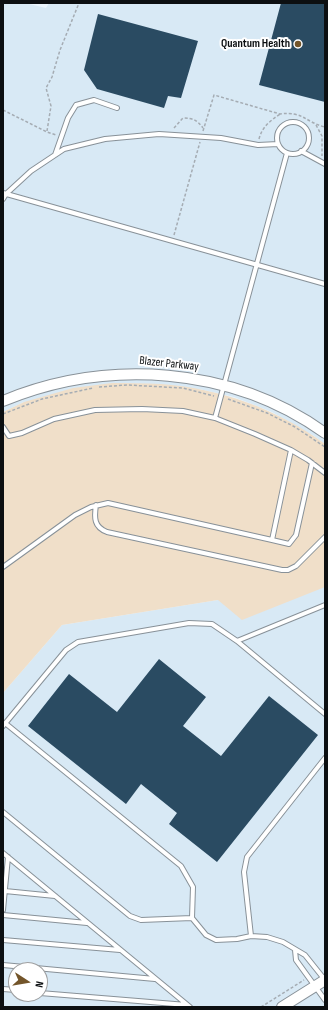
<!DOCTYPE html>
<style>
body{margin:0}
#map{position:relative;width:328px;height:1010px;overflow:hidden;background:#ebf5fd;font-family:"Sofia Sans Condensed",sans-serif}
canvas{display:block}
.frame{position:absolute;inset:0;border:4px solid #0c0f11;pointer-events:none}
.north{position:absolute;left:8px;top:962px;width:40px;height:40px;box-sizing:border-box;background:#fff;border:1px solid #9e9fa0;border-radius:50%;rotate:102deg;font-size:11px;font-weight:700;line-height:16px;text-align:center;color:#0c0f11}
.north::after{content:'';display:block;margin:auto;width:14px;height:18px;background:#73552a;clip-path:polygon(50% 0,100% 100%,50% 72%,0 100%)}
</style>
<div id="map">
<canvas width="328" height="1010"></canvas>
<div class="frame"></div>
<div class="north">N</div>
</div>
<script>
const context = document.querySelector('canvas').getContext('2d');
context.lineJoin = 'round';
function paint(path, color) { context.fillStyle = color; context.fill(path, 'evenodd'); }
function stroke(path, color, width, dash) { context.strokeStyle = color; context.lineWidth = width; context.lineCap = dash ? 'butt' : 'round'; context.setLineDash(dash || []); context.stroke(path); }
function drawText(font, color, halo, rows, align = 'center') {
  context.font = font + ' "Sofia Sans Condensed",sans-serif'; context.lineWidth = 4; context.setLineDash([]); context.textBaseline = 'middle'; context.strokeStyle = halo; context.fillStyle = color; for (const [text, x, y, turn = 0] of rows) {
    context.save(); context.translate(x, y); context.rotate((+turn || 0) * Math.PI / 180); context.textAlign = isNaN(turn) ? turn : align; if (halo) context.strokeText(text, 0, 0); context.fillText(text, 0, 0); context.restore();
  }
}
const built = new Path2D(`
 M3,3H25L46,8L49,3H325V444L314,436L272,412L234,397L199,389L24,402L3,412Z
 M325,586V1007H3V693L62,625L218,600ZM16,970H40V994H16Z`);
const green = new Path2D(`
 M112,383C128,383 145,383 161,384C219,388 278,409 325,444V587L242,620L218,600L62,625L3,693V412L24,402L73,388Z`);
const building = new Path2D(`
 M281,3H325V102L259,85Z
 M98,14L198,41L181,98L168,96L164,108L97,89L84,70Z
 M159,659L206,697L183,726L221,756L269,696L318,735L217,862L169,824L177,813L141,784L126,804L28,726L69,674L117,712Z`);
const path = new Path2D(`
 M3,110L47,132L56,135
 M316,125L322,136V156
 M174,128L183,118C193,118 197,120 203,128
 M47,131L51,106L46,88L52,77L60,50L79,3
 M203,131L214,95L280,114C303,111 305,122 325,127
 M259,139C262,127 270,121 280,114
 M174,235L200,142
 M99,387L127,385L183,388L214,396
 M228,399L267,413L295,427L325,447
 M3,414L42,399L93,388
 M261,1007L304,980`);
const service = new Path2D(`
 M277 138a16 16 0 1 1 32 0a16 16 0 1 1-32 0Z
 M301,151L325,164
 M287,153L215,418L255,434L291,450L308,460L325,473
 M55,155L68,118L76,105L94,100L117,108
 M3,193L325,284
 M3,199L6,194L31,171L64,149L105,139L159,134L221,138L258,145L278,144
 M3,427L9,436L22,433L54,419L95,410L142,409L183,411L215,418
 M96,505C94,518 94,527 107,532L282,570H288L296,566L325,537
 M272,540L289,544L296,535L312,463
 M3,567L75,515L91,507L108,503L272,540L291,450
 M237,641L325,714
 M5,723L181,866L193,887L192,918
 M3,726L66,650L78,642L189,623L212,624L237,641L325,605
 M3,812L130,916L141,920L192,918L206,935L216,940L237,939L251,936L267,937L283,942L305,955L325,980
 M3,853L190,1007
 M5,891L55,896
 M3,910L8,857
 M3,915L87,923
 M251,936L244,872L247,857L325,758
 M3,940L120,950
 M295,950L296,960L325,1000
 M3,965L155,979
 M3,989L16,990
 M40,993L187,1005`);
const tertiary = new Path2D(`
 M3,401C107,358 232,366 325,433
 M282,1007L325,980`);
const markers = [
 [298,44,4,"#73552a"]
];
const poiNames = [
 ["Quantum Health",290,44]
];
const streetNames = [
 ["Blazer Parkway",169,364,6]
];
paint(built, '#d8e9f5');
paint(green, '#f0dfc9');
paint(building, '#2a4b62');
stroke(service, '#889198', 6);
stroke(tertiary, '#889198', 12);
stroke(path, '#a5acb3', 1.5, [3, 2]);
stroke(service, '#fff', 4);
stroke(tertiary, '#fff', 10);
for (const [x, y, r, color] of markers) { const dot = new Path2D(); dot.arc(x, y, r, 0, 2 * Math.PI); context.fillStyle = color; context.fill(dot); stroke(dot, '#fff', 1.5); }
drawText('bold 12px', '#0c0f11', '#fff', poiNames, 'right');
drawText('12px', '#0c0f11', '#fff', streetNames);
</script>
